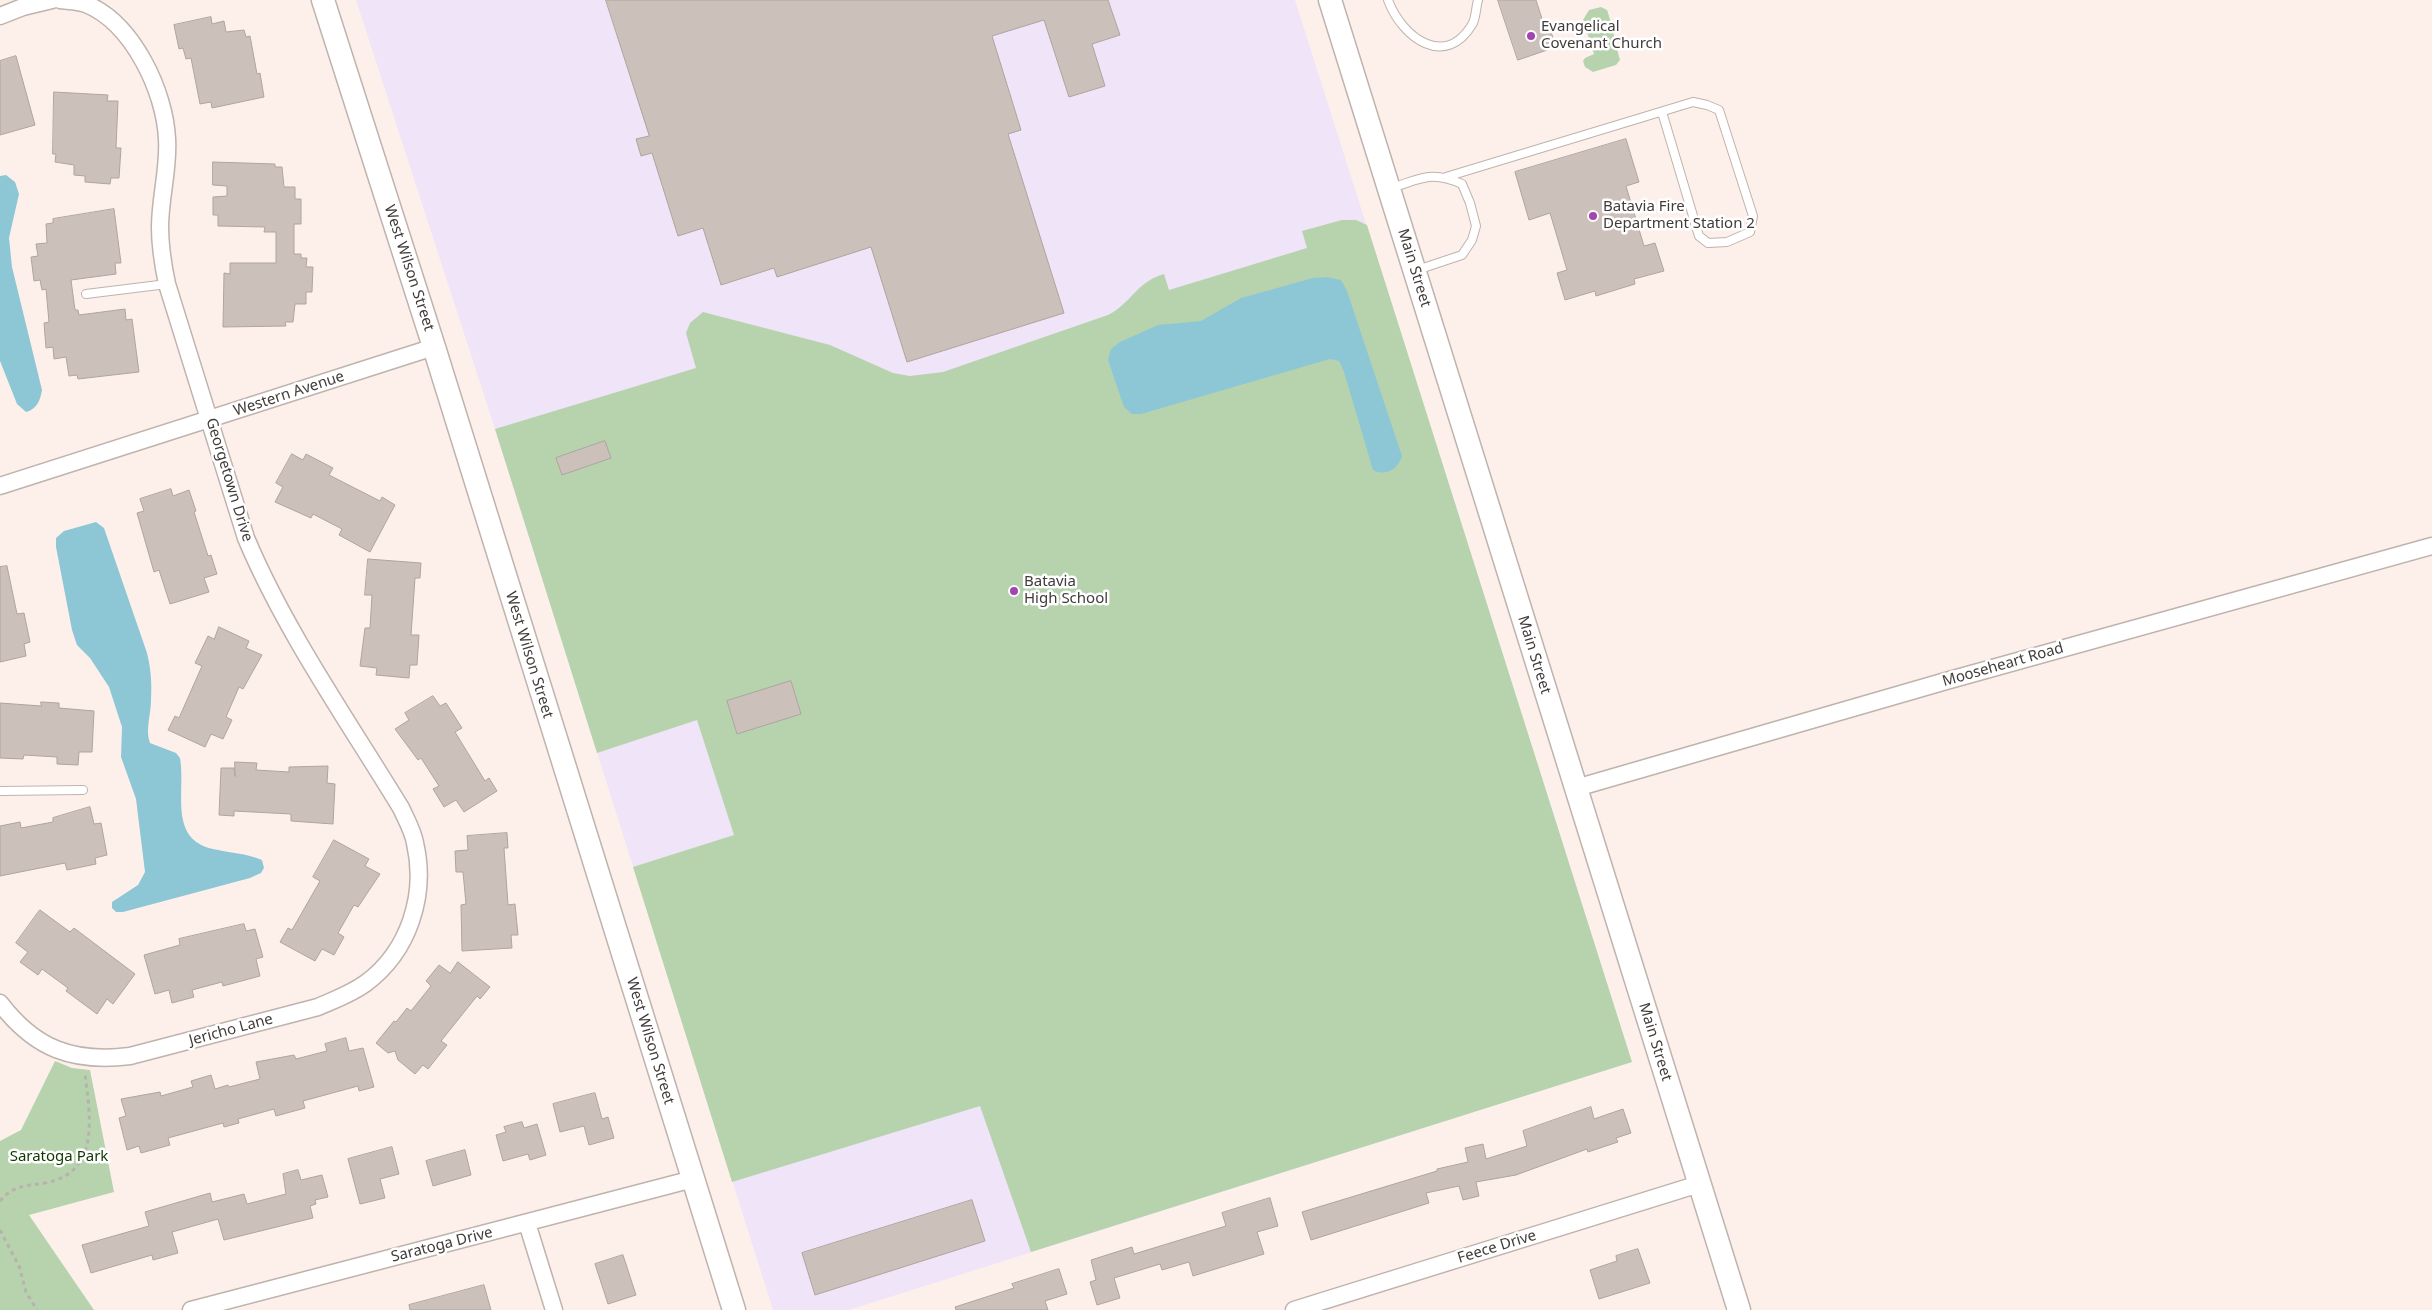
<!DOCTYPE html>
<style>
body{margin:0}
canvas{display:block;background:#fdf0eb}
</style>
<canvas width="2432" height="1310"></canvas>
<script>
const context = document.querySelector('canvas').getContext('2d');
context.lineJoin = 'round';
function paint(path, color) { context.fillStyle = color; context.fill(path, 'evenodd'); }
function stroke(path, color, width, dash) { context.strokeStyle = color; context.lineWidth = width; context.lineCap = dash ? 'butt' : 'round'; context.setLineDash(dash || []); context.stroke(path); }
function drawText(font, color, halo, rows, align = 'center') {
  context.font = font + ' "Noto Sans",sans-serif'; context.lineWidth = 5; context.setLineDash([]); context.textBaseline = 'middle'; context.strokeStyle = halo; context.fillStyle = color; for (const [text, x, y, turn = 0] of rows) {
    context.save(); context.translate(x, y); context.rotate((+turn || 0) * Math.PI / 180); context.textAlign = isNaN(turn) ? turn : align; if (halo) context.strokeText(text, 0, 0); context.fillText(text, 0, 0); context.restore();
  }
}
const education = new Path2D(`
 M356,0H1295L1632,1062L849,1310H773L495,429Z`);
const green = new Path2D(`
 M1601,7L1607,10C1613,27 1615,42 1620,60L1616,65L1593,72L1585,67L1583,61L1585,58L1594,54L1583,20L1589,10Z
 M1342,220H1356L1367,225L1632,1062L1031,1252L980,1106L732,1182L633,867L734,835L697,720L597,753L495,429L696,368L686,333L690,323L703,312L830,345L893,373L910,376L943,372L1108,315C1132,303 1135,283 1164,274L1169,290L1307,248L1302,231Z
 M55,1061L72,1068L90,1070L114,1192L29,1215L94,1310H0V1141L21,1130Z`);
const water = new Path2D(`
 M6,175L15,182L19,194L9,238L12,267L42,390C40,401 37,409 26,412L17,404L0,361V176Z
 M1327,277L1341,280L1347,291L1402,456C1398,469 1386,477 1373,470L1344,372L1339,361L1330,359L1141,414H1132L1124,407L1108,360L1111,349L1120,342L1158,325L1201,321L1241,298L1313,278Z
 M96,522L104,528L147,653C151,669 152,684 151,700C151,715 145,730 150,743L176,753L180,758C186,792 168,839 213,849C230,853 246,853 262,860L264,868L261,873L250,878L123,912H116L112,908V902L138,885L145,872L136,799L121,757L122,727L109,687L90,658L77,645L72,630L56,547V538L64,531Z`);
const building = new Path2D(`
 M606,0H1108L1120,35L1092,44L1105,86L1069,97L1044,20L992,36L1021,130L1008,134L1064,313L907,362L871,247L777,277L774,268L721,285L703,228L678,236L652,153L641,156L636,139L649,136Z
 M1498,0H1536L1544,25L1548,23L1556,47L1518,60Z
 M211,17L212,24L224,21L226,32L244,30L246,37L250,36L257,74L260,73L264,97L212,108L211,102L200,104L191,58L186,59L183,48L179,49L174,25Z
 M16,56L35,125L0,135V61Z
 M54,92L108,95L107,101H118L116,148H121L119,178H111L110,184L85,182V176L74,175V165L55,162L56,154H53Z
 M1626,139L1639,182L1626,186L1644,246L1655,243L1664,271L1634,279L1635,284L1596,296L1595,291L1565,300L1557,273L1567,270L1550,213L1529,220L1515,172Z
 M213,162L275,164V167H282L284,187H295V199H301V224H294V254H301V258H307L306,267H313L312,292H306V304H295L293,322H285L286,326L223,327L224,273L230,274V263H276V232H264L265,227L218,226V215H213V197L227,196V186L213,185Z
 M114,209L121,263H115L116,274L71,280L75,310H78L79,315L125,309L126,320L132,319L139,372L78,379L77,375L69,376L66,357L54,359L53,347L46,348L44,323L49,322L46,289L42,290L40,280L34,281L31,257L38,256L36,244L47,243L46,224L53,223V219Z
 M605,441L611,458L562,475L556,458Z
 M292,454L303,460L306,454L333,468L329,475L380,501L382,497L395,505L370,552L339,535L342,529L313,514L311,518L275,502L283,487L276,483Z
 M171,489L173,496L189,490L196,511L194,512L208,556L211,555L217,574L204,578L209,592L170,604L159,570L154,572L137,513L144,511L140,499Z
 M368,559L421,563L420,578H415L411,635H419L417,665H410L409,678L376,675L377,668L360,666L365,628H370L372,595H365Z
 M7,566L17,614L24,613L30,642L24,644L26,656L0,662V567Z
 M219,627L249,641L246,648L262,655L243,689L239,687L226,717L232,720L223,739L211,734L205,747L168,730L175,716L179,718L202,666L195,663L208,636L214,639Z
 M791,681L801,714L737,734L727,701Z
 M433,696L440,706L446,703L462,728L455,732L485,781L489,778L497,791L464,812L456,800L444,807L433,789L439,786L421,758L418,760L395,729L409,720L405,713Z
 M41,702L59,703V708L94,711L92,752H79L78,765L57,764V757L24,755L23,759L0,758V703L41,706Z
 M235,762L257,763L256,770L289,772V767L328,766L327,783L335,784L333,824L291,821V814L234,811V816L219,815L221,768H234L235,776Z
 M90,807L94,824L101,823L107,855L95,858L96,864L67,870L65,863L0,876V826L20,822L21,828L53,822V818Z
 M507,833L508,848H504L508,905L515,904L518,935H511L512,948L462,951L461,905L466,904L463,872H456L455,851L468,850L467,836Z
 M334,840L369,859L365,866L380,874L358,907L354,905L338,933L344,937L334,955L322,949L315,961L280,942L288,928L292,930L320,881L313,877Z
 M40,910L70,932L74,928L135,974L113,1004L107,999L97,1014L66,991L68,988L42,969L38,975L20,962L28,952L16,943Z
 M244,924L246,931L255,929L263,957L256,959L260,976L223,986L222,982L192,990L194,997L172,1003L169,990L155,994L144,955L180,945L179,939Z
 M458,962L490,987L480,999L477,996L441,1041L447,1045L428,1069L423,1065L415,1074L398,1060L395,1051L388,1053L376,1043L394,1021L396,1022L407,1008L411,1011L431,986L426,981L439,965L450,973Z
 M346,1038L349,1051L363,1048L374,1087L359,1091L358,1086L303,1101L305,1108L276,1116L274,1109L238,1119L239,1123L224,1127L223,1123L168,1138L170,1145L141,1153L139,1146L127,1150L119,1118L126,1116L121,1099L160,1092L161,1096L193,1087L191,1081L211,1075L215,1089L228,1085L229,1087L260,1079L256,1062L294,1055L296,1059L327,1051L325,1044Z
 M595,1093L602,1119L608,1117L614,1138L589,1145L584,1126L560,1132L553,1104Z
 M1591,1107L1594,1119L1623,1109L1631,1133L1616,1138L1618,1142L1588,1152L1587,1149L1516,1175L1476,1182L1479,1196L1463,1200L1459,1186L1426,1193L1429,1203L1311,1240L1302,1212L1437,1171V1169L1468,1162L1465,1148L1483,1144L1486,1159L1527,1146L1523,1131Z
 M522,1122L524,1128L537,1124L546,1155L530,1160L528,1154L503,1161L496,1135L506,1132L504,1127Z
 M392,1147L399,1174L380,1179L385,1198L360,1204L348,1159Z
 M465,1150L471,1175L433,1186L426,1161Z
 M298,1170L301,1180L322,1175L328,1197L315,1200L316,1204L310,1206L313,1218L224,1240L218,1219L172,1232L178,1253L153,1260L152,1255L91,1273L82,1245L149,1226L145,1212L210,1193L212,1202L244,1194L247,1204L286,1194L283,1174Z
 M1270,1198L1278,1226L1257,1232L1264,1254L1193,1276L1189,1262L1162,1270L1160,1264L1114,1278L1120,1298L1097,1305L1090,1282L1096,1280L1091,1260L1132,1247L1134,1254L1226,1226L1222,1213Z
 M972,1200L985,1241L815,1295L802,1253Z
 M1638,1249L1650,1283L1599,1299L1590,1270L1617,1261L1616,1256Z
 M623,1255L636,1295L608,1304L595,1264Z
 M1059,1269L1067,1294L1045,1301L1048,1310H956L955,1307L1014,1288L1012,1284Z
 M484,1285L491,1310H410L409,1305Z`);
const path = new Path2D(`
 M0,1201C13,1185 26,1186 45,1183C101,1173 90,1115 85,1074
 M0,1230L19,1266L26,1292L37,1310`);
const service = new Path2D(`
 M1388,0C1402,38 1446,70 1473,23C1476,16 1476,7 1478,0
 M1446,177L1693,102L1707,105L1719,110L1753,216L1750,232L1727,242L1708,243L1699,236L1662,112
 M1391,188C1421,179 1431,170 1462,184L1470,203L1476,226L1472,240L1462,255L1417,270
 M86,294L167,284
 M0,791L83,790`);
const minor = new Path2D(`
 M0,16L23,7L52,0
 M0,486L434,347
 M1576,788L1946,681L2432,546
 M0,1003C35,1049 73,1063 130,1056L318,1007C334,1000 351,994 366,983C409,951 427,895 415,843C413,831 406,819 401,808C348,721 285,631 246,538L167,284C163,265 160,246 160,227C160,198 169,168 167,139C165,92 133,23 86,4C79,1 68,1 60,0
 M527,1223L554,1310
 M191,1310L693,1179
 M1294,1310L1699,1184`);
const secondary = new Path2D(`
 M323,0L434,347L734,1310
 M1330,0L1739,1310`);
const markers = [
 [1531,36,5,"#a245af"],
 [1593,216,5,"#a245af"],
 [1014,591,5,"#a245af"]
];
const poiNames = [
 ["Evangelical",1541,27],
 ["Covenant Church",1541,44],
 ["Batavia Fire",1603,207],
 ["Department Station 2",1603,224],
 ["Batavia",1024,582],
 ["High School",1024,599]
];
const streetNames = [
 ["West Wilson Street",409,268,72],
 ["Main Street",1414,268,73],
 ["Western Avenue",289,394,-18],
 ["Georgetown Drive",229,480,73],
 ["West Wilson Street",529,655,73],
 ["Main Street",1534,655,73],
 ["Mooseheart Road",2003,665,-16],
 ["Jericho Lane",231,1030,-15],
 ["West Wilson Street",650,1041,73],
 ["Main Street",1655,1042,73],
 ["Saratoga Drive",442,1245,-14],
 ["Feece Drive",1497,1247,-17]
];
const parkNames = [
 ["Saratoga Park",59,1157]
];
paint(education, '#f0e4f8');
paint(green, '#b6d3ad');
paint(water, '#8dc7d6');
paint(building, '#ccc0bb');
stroke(building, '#b0a4a0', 1);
stroke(service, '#bfb3ae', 10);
stroke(minor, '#bfb3ae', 19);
stroke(secondary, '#bfb3ae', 25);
stroke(path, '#bab0ac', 3, [4, 4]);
stroke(service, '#fff', 8);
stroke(minor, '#fff', 16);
stroke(secondary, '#fff', 22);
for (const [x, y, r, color] of markers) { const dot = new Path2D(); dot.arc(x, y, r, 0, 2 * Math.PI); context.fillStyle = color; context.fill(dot); stroke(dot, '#fff', 2); }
drawText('15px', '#413c3a', '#fff', poiNames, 'left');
drawText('15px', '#413c3a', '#fff', streetNames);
drawText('15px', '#0f3700', '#fff', parkNames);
</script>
